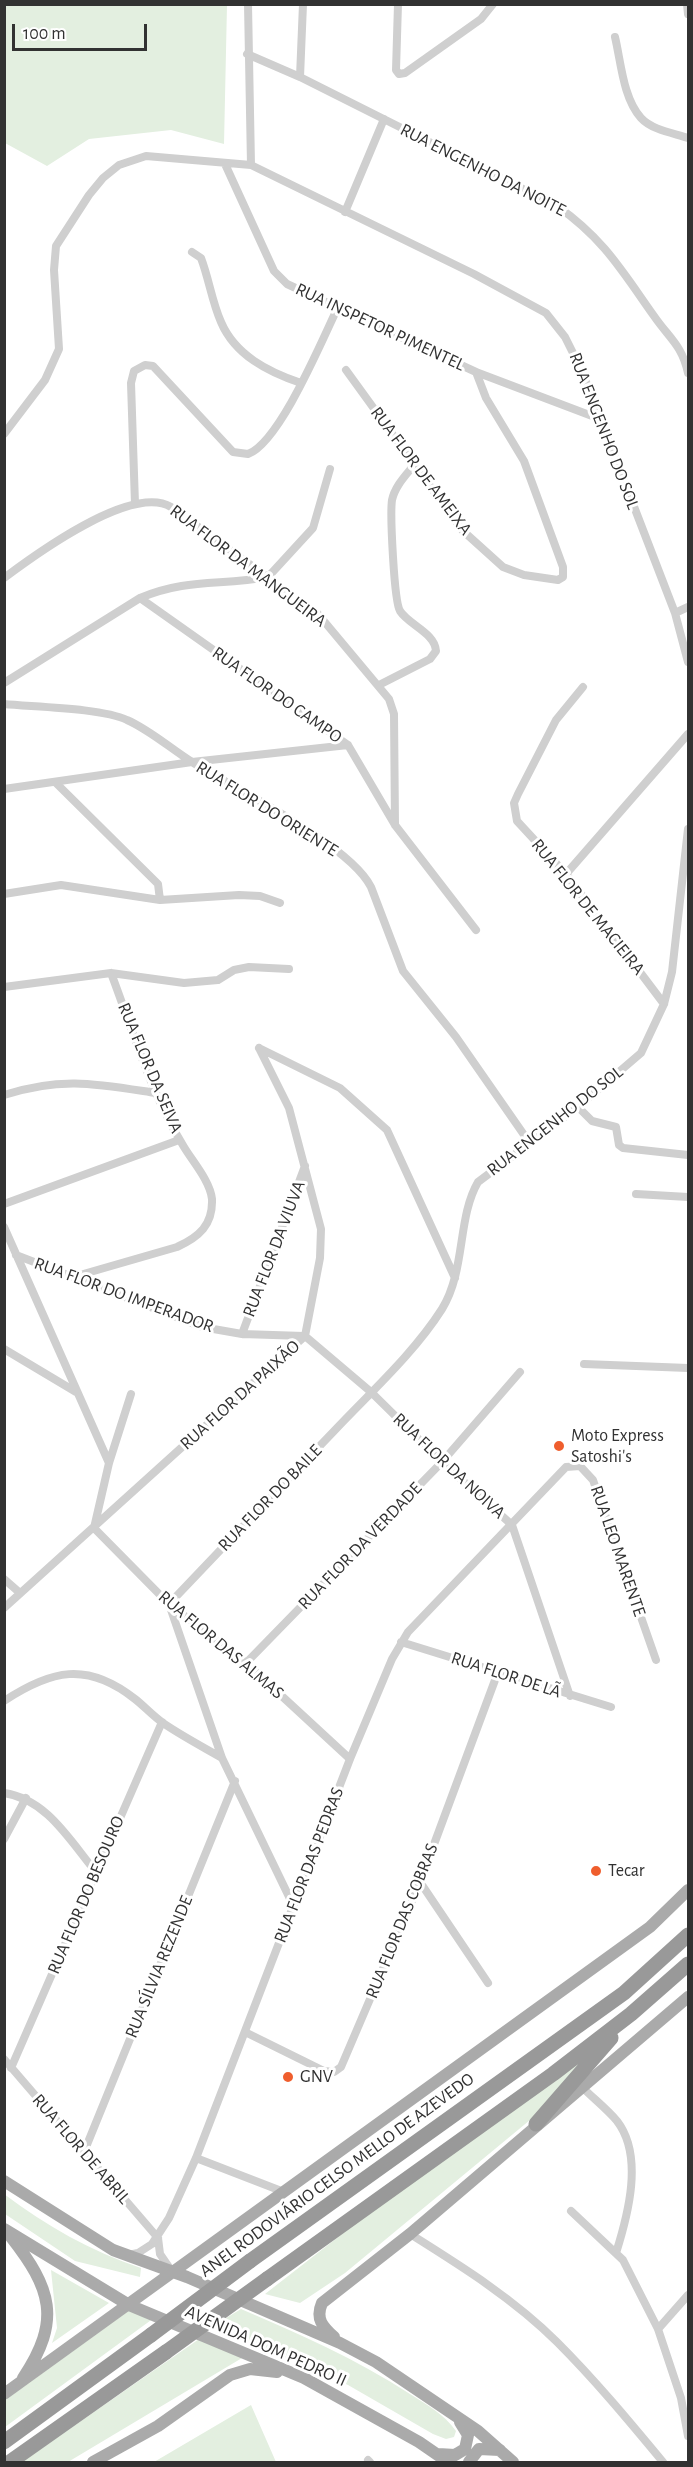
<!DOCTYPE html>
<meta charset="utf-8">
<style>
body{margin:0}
#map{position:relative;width:693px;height:2467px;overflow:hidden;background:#fff;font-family:"Alegreya Sans",sans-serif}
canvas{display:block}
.frame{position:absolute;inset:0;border:6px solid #323232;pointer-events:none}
.scale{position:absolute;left:12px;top:24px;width:135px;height:27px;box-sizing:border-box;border:3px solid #323232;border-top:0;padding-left:8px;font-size:18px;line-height:21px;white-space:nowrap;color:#323232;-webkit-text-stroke:4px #fff;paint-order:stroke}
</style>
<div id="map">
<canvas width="693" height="2467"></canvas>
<div class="frame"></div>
<div class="scale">100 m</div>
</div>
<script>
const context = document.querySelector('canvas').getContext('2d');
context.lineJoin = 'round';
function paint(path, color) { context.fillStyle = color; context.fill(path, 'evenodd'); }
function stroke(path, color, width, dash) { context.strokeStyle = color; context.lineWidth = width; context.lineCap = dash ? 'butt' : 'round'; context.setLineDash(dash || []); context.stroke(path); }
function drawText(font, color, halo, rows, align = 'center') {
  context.font = font + ' "Alegreya Sans",sans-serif'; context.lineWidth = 6; context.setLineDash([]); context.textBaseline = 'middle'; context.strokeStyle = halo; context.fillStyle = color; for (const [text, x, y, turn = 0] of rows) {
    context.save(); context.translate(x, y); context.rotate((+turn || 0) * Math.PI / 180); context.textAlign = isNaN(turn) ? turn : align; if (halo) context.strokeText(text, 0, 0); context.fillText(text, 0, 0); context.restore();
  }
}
const green = new Path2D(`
 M5,4L227,5L224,144L171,130L89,139L47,166L5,143Z
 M587,2057L530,2120L345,2273L300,2303L265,2294L414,2178Z
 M4,2194C47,2226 90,2251 141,2268L140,2277L75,2261L5,2214Z
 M51,2270L109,2303L52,2343L57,2328Z
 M131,2309L158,2315L5,2427L4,2401Z
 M241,2309C300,2334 356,2359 410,2394C427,2405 444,2414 456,2431L454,2437L446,2439L433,2434L348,2385L213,2326Z
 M202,2337L242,2358L68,2462H22Z
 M251,2405L276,2462H154Z`);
const street = new Path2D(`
 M248,4L251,165
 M398,4L396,70L399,74L405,73L481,19L493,4
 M687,4L688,14
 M615,37C621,62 623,98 641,118C652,130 673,133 688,138
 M247,54L300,77L557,206C604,239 622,271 654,316C669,338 682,345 688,373
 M300,77L303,4
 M225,164L274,271L287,284L476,372L600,419
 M345,212L384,119
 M192,252L201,258C209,279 212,302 221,322C235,355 268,372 301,383
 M346,370L462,530L503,567L524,575L558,580L563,577V567L524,461L486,398L476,372
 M4,434L45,380L59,349L54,270L56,246L89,195L103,178L119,165L146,156L251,165L474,274L546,313L565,337L581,369L675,613L688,662
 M135,504L131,383L134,371L145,365L153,366L233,452L248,454C280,442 322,340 338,307
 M4,578C36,554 132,484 171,507L318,614L389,699L394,714L395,825
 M140,598L348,745L395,825L476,930
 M675,613L688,607
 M4,683L140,598C188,578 220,586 268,577L313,528L330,469
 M379,685L430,659L436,651C435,633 409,625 400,611C394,601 390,514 392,500C395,486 406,475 414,465
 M583,687L556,720L518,794L514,803L517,821L566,874L664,1004
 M4,704C35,707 102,708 127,720C150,730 171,749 192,762C237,790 349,844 371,887L403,971L456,1037L529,1142
 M55,782L158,884L160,900
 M4,789L192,762L348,745
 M566,874L688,734
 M4,894L61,885L160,900L239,895L260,896L280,903
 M4,987L111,973L184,983L218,980L234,970L249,967L289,969
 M259,1048L340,1088L387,1130L455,1278
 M4,1095C62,1076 98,1084 156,1093
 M578,1107L592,1121L616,1127L619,1145L623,1148L688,1155
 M636,1194L688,1197
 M4,1204L179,1140
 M4,1227L109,1463
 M16,1255L202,1327L242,1334L304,1336
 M73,1277L177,1247C199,1237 213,1225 212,1199C210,1181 193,1162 184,1147C151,1094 133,1031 111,973
 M242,1334L305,1166
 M305,1336L371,1392L442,1462L512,1525L570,1696
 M4,1349L76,1392
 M584,1364L688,1368
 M131,1394L109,1463L94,1528L169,1604L246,1663L350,1759
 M4,1579L20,1593
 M4,1608L305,1336L320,1258L321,1229L289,1108L259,1048
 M401,1642L611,1707
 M246,1663L442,1462L520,1372
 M4,1701C51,1670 87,1661 135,1699C144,1706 153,1716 163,1723C182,1736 203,1747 222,1758
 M4,1793C47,1799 70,1841 96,1872
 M4,1839L26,1798
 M420,1882L488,1983
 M293,1905L222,1758L169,1604C225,1545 280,1487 336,1429C372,1391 414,1353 442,1309C466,1270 457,1218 478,1182L578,1107L641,1053L664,1004L672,972L688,829
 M245,2032L324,2071L334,2072L341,2067L420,1882L498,1672
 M4,2059L158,2238
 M11,2068L162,1722
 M583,2088C594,2099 607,2109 617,2121C644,2156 628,2215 616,2253
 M84,2152L235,1781
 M196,2158L284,2192
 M571,2211L623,2260L658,2329L681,2398L688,2436
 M410,2234C461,2266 514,2299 557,2342C595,2380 629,2421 663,2462
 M158,2238L160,2254L171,2270
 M128,2255L138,2253L152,2244L169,2218L196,2158L350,1759L392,1659L408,1632L566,1467L580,1466L593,1480L656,1660
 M658,2329L688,2295
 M368,2460L370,2462`);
const primary = new Path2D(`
 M4,2181L113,2250L187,2277L340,2343L376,2362L478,2431L513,2462
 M4,2229L129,2305L304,2378L419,2442L448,2462
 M11,2237C51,2288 62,2320 23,2378
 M334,2337C323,2327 315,2319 322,2303L410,2234L688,1997
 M4,2394L650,1927L688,1890
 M438,2454L455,2455L465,2449L468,2435L460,2422
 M93,2462L158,2426L230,2375L250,2369L277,2372
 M469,2462L479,2449L500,2450`);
const highway = new Path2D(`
 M536,2124L611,2038
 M250,2261L624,1993L688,1935
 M267,2279L553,2074L631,2014L688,1964
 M4,2442L151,2335
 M10,2462L166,2352`);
const highwayBridge = new Path2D(`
 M151,2335L250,2261
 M166,2352L267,2279`);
const markers = [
 [559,1446,6,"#ef5e2d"],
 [596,1871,6,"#ef5e2d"],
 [288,2077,6,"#ef5e2d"]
];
const streetNames = [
 ["RUA ENGENHO DA NOITE",483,170,27],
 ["RUA INSPETOR PIMENTEL",380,327,25],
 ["RUA ENGENHO DO SOL",604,431,69],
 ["RUA FLOR DE AMEIXA",421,471,53],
 ["RUA FLOR DA MANGUEIRA",248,566,37],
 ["RUA FLOR DO CAMPO",277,695,35],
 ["RUA FLOR DO ORIENTE",267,809,32],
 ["RUA FLOR DE MACIEIRA",588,907,51],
 ["RUA FLOR DA SEIVA",150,1068,67],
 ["RUA ENGENHO DO SOL",555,1121,-38],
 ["RUA FLOR DA VIUVA",274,1249,-69],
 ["RUA FLOR DO IMPERADOR",124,1295,20],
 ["RUA FLOR DA PAIXÃO",240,1395,-42],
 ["RUA FLOR DA NOIVA",449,1466,43],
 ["RUA FLOR DO BAILE",270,1498,-46],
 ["RUA FLOR DA VERDADE",360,1546,-46],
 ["RUA LEO MARENTE",618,1551,71],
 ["RUA FLOR DAS ALMAS",221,1645,40],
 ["RUA FLOR DE LÃ",506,1675,18],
 ["RUA FLOR DAS PEDRAS",309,1865,-69],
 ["RUA FLOR DO BESOURO",86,1895,-67],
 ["RUA FLOR DAS COBRAS",402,1921,-68],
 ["RUA SÍLVIA REZENDE",159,1967,-68],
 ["RUA FLOR DE ABRIL",81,2149,49],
 ["ANEL RODOVIÁRIO CELSO MELLO DE AZEVEDO",337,2175,-36],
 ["AVENIDA DOM PEDRO II",266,2346,24]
];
const poiNames = [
 ["Moto Express",571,1436],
 ["Satoshi's",571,1457],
 ["Tecar",608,1871],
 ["GNV",300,2077]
];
paint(green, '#e3efe0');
stroke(street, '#cfcfcf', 8);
stroke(primary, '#aaa', 12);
stroke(highway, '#999', 15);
stroke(highwayBridge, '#999', 15);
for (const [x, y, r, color] of markers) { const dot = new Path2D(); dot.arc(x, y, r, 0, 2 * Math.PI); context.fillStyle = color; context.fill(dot); stroke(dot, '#fff', 2); }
drawText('18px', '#323232', '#fff', streetNames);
drawText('18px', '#323232', '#fff', poiNames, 'left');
</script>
